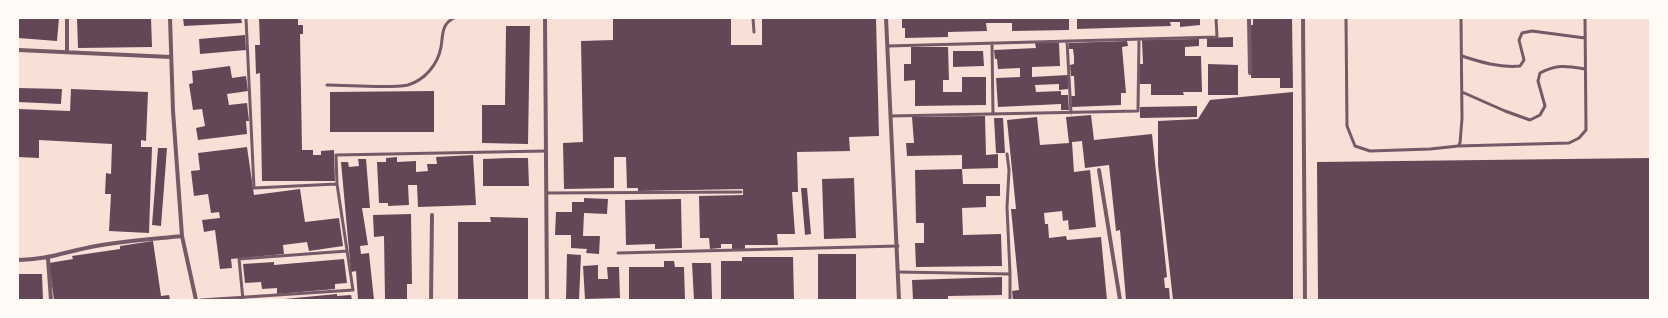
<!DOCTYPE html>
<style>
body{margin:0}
#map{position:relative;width:1668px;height:318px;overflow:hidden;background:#f7e1d7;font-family:"Times New Roman",serif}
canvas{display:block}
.frame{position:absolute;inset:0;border:19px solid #fffaf5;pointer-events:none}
</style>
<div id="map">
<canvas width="1668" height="318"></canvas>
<div class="frame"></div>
</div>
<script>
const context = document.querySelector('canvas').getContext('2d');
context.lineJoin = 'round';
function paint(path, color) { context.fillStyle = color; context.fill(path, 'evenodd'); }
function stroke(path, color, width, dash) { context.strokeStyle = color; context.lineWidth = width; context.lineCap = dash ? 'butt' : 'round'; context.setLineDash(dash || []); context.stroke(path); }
const building = new Path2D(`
 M18,18H59L57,41L18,38Z
 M77,18H151L152,47L78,48Z
 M183,18H241L242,23L184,26Z
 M259,18H298V25H303V34H300L302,150H313V155H321V151L334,150L335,181H262L260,73L256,74L255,45H260Z
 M613,18H731V45H762V18H876L879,136L849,137L850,151L797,152L798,192H792L795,234H777L778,245H745V249H732V244H721V248L710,249L709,238H700L699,196L743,195V189L638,191V188H627L626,157H614V188L564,189L563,143L583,142L581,41L613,40Z
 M902,18H1069V30L1012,31V23H986L987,31L948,32V37L905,38V28H902Z
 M1077,18H1200V25L1180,27V22H1170L1171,26L1077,29Z
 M1253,18H1292L1293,88H1280V78H1251V25H1253Z
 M506,26H530L528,144L482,143V105H505Z
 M245,35L246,50L200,54L199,39Z
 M1233,37V47H1207V38Z
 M1199,39V46L1185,47V56H1201L1202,92H1183L1184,95H1151V84H1140L1139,64H1143L1142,40Z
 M1127,41L1128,46L1122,47L1126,93H1121V105L1072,107L1071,96H1075L1074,76H1071L1070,65L1074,64V57L1073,49H1069V43Z
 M1035,43H1059L1060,66L1032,67V77L1068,75V89L1059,90V84L1035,85L1036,92L1061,91V95H1068L1069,110H1061V104L998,107L996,78L1020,77V68L998,69L997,59H995L994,50L1036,48Z
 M911,47H948L949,80H943V92H962V77H986V105L915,106V80L904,81V64H911Z
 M953,51H983L984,66L953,67Z
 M1208,64L1238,65V95H1208Z
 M230,66L232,78L246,76L248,91L227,94L229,105L247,103L249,121H246L247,134L198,140L196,128L205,126L202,109L193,110L189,84L193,83L192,71Z
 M18,88L62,89L61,104L18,102Z
 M71,89L148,92L146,141L141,140V147H152L149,233L109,231L111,194H105L106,173L111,174L112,144L39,140V158L18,157V109L70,111Z
 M434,91V132H330V92Z
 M1293,92V300H1173L1158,165V121L1198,119L1210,100Z
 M1197,106V117L1140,118V107Z
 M1091,115L1094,140L1152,134L1167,277L1164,278L1165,288H1169L1170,300H1126L1120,230L1116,231L1109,165L1085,168L1082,141L1072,142L1074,172L1090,170L1096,227L1069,230L1068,220L1063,221L1062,211L1044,213L1045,224H1048L1049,238L1066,236L1067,240L1101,237L1107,300H1013L1012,291L1019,290L1011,209H1016L1007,120L1037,117L1040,145L1069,143L1066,117Z
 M985,116L986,155L998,154V168L962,169V155L907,156L906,143H914L912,117Z
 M994,118H1003L1005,153H996Z
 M247,147L254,195L300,189L305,222L339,218L343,246L309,251L307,242L283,245L284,254L231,259L232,268L220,269L215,230L204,232L202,220L220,218L219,212L211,213L208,194L194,196L191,171L200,170L198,153Z
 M158,148H167L161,226L152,225Z
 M473,155L476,205L418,207L417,185H408L409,205L388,206V203H379L377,162H386V158L397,157V162L416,161V172L428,171L427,164H437L436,157Z
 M509,158H528L529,186H483V159Z
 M1650,158V300H1318L1317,162Z
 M358,159H366L370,208H362L368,245L360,246L361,254L369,253L374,300H358L356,271L351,272L341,162H348L349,167L359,166Z
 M962,169L963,184H1000V196H986V207L962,208L963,235L1001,234L1002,266L916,267L915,243H924V223H916L915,170Z
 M854,178L856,238L824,239L822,179Z
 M801,188H807L811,234L805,235Z
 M584,198L608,199L607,214L584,213L583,236H600L599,254L586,253L587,249L571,248V235H555L556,212H572V202H584Z
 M681,199L682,248L655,249V244L626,245L625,200Z
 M411,214L412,284H407V300L385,299L384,236L374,237L373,215Z
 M490,217L528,218V300H458V222H491Z
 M153,241L161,296L169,295L170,300H143V299L54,300L49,263L73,259L72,256L120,249V246Z
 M567,254L581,255L579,300H566Z
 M818,254H856V300H818Z
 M742,257H793L794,300H721V261H742Z
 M344,259L347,283L335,284V289L277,294V288L262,289L261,282L245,283L243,264L274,262V265Z
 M664,261H674L675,267H684L685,300H629V267H664Z
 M692,263H711L712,300H694Z
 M598,265V279H608L607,267H619L620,298L585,299L583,266Z
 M18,274H42L43,300H18Z
 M1002,277V295L948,296V300H913L912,280Z
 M337,294V296L351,295L352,300H274Z`);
const service = new Path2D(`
 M246,18L254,188L337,184
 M753,18L754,32
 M1346,18L1347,126L1355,146L1370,151L1430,149L1458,146L1460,143L1462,119L1461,18
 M1067,41L1071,113
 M992,43L993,114
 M888,46L1217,37L1216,18
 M1462,56C1480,62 1500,68 1520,66L1524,60L1519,40L1522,33L1532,31L1585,38
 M327,85C349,85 388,89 408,85C425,80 438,64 441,47C443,36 441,24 454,18
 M1462,92L1505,111L1530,120L1540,115L1545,106L1538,81L1540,73C1557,64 1567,66 1585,69
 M891,116L1138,111L1139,39
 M1458,146L1569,143L1579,138L1586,130L1585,18
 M1007,154L1009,170L1007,207L1010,274
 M547,193L741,192
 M618,253L898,246
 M898,272L1010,274V300
 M201,300L353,290L337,184L336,155L546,151
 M243,300L239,259L347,251`);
const minor = new Path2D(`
 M67,18V52
 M170,18L173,111L182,236L196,300
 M545,18L547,300
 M886,18L899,300
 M1249,18L1250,73
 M1303,18L1305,300
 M18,50L171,57
 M1099,170L1120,300
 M48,259L51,300
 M18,260C47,260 68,251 96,246C125,241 153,239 182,236
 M431,300L432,215`);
paint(building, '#644757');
stroke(service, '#755966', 3);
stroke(minor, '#755966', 4);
</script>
